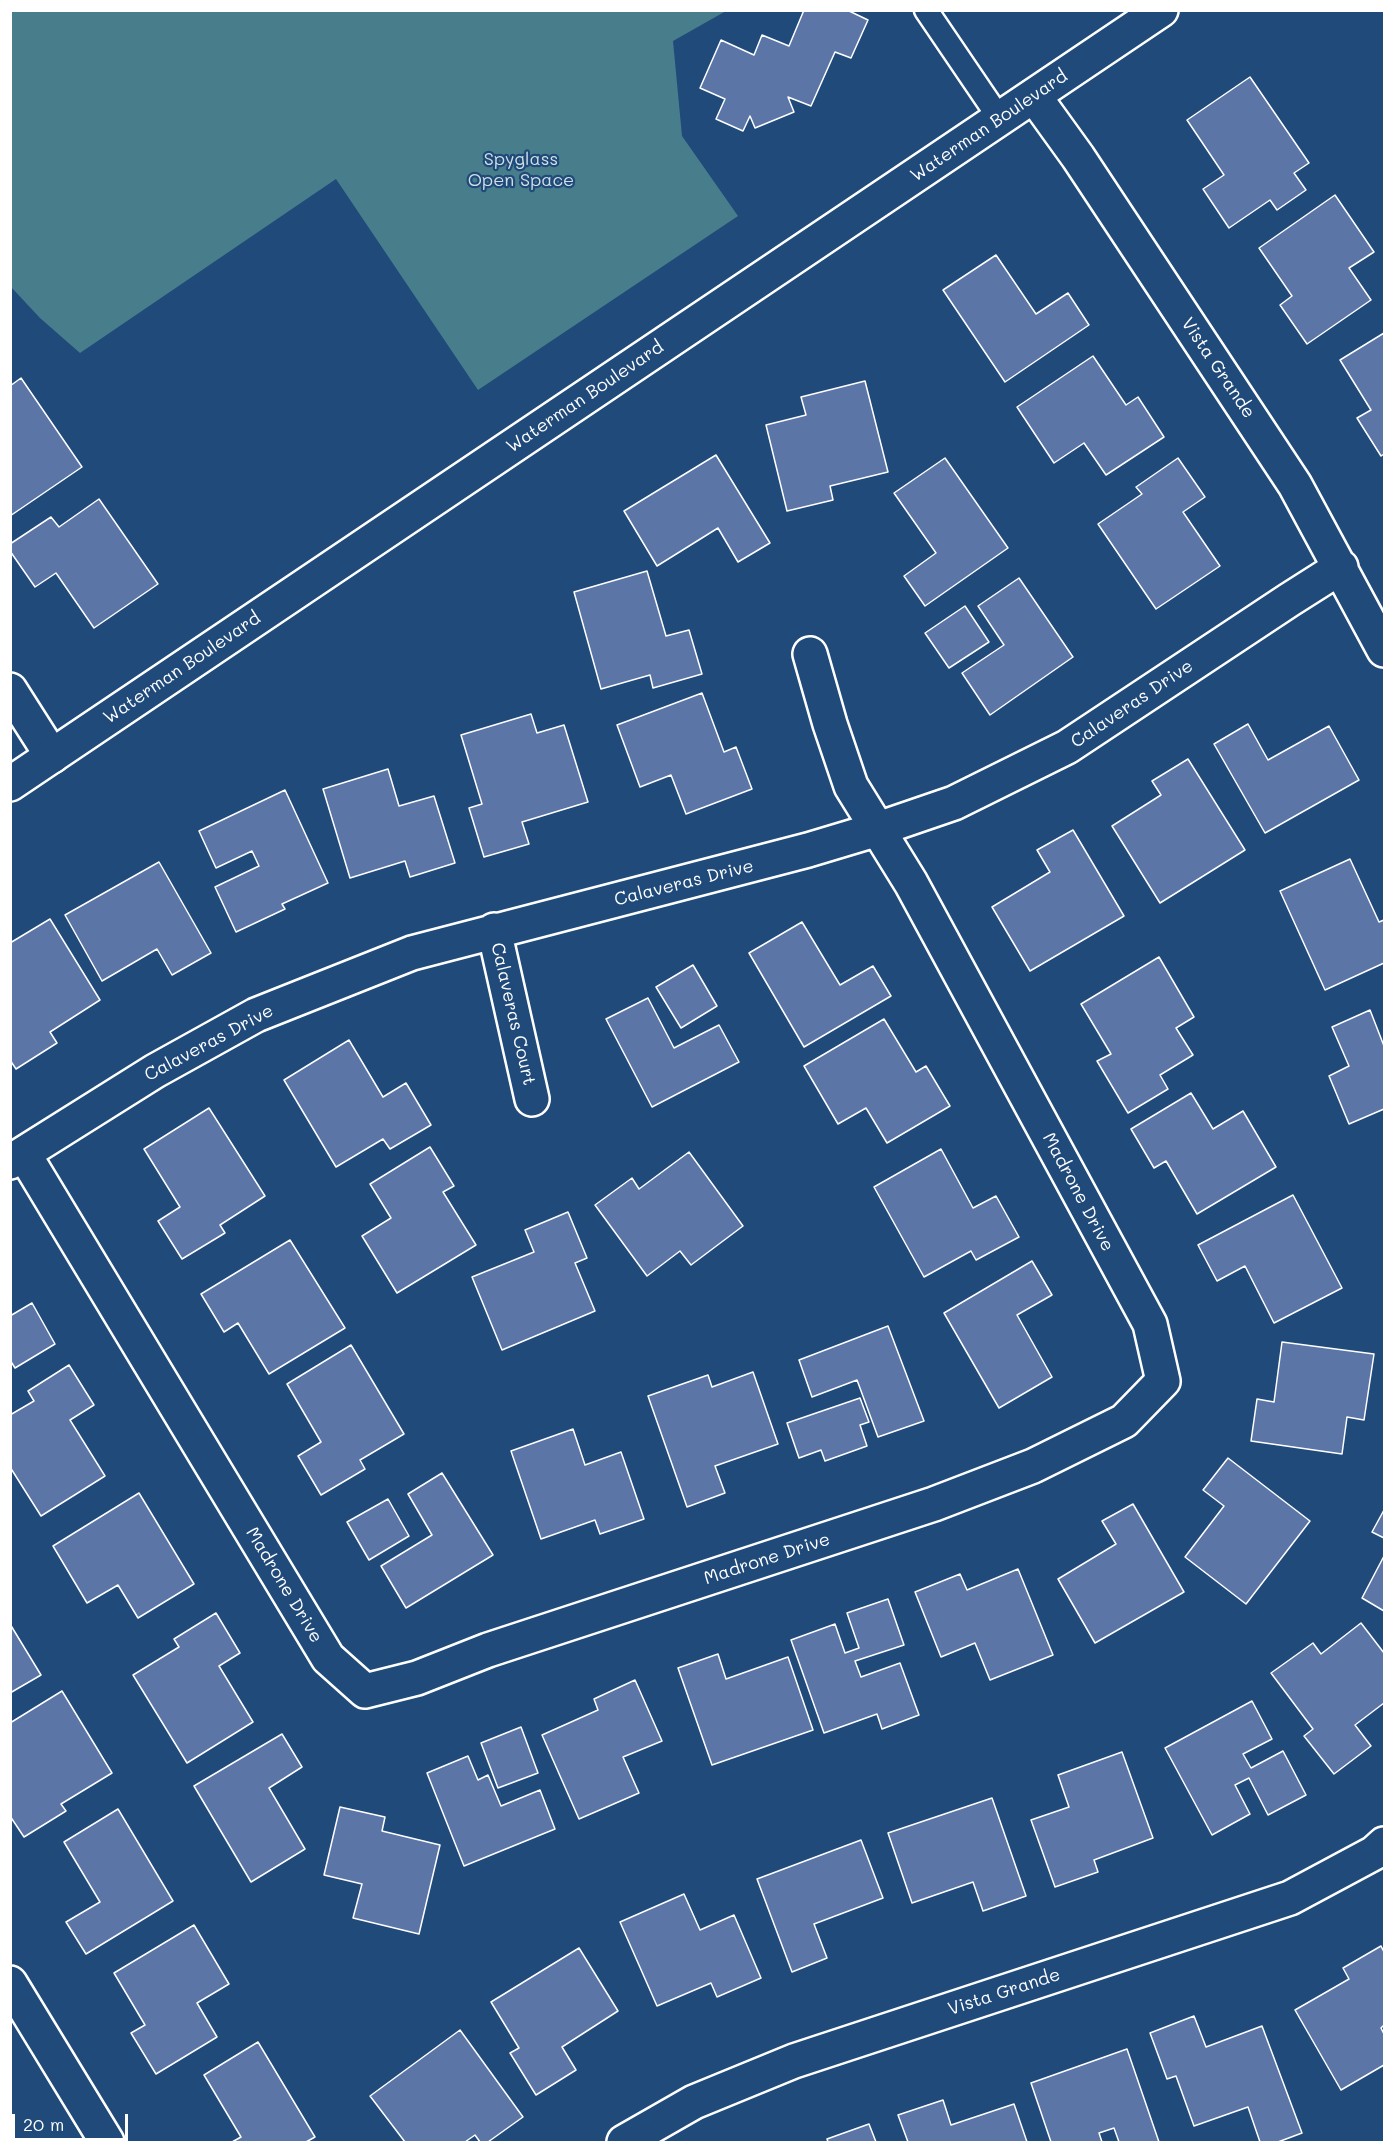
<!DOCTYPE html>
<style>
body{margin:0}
#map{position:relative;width:1395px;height:2153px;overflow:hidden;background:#1f4a7a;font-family:Mali,sans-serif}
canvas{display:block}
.frame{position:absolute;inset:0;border:12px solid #fff;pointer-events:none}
.scale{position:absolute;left:12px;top:2114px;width:116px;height:27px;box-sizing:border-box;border:3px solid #fff;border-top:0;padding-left:8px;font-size:18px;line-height:21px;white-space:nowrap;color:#fff;-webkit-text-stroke:4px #1f4a7a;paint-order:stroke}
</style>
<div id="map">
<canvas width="1395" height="2153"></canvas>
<div class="frame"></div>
<div class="scale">20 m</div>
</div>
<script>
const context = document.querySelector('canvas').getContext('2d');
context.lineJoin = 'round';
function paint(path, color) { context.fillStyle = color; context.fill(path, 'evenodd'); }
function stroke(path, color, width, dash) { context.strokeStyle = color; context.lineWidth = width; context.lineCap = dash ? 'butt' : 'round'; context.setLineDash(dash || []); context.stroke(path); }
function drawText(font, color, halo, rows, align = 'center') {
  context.font = font + ' Mali,sans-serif'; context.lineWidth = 4.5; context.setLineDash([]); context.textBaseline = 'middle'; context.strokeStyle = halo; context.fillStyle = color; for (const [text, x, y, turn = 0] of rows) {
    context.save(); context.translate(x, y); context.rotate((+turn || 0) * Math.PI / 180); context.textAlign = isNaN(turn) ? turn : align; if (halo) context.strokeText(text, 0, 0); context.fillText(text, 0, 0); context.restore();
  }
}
const green = new Path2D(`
 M11,10L726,11L673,41L682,136L738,216L478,390L336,179L80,353L40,318L11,287Z`);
const building = new Path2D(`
 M804,10H847L868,20L851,58L835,52L811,106L788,97L794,112L755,128L750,116L743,131L716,119L725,99L700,88L721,40L754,55L762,35L789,46Z
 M1250,77L1309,163L1294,173L1306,190L1277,210L1270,200L1229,228L1203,189L1224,175L1187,120Z
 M1335,195L1374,252L1349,268L1371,300L1307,344L1280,305L1292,296L1259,248Z
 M996,255L1036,314L1068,293L1089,325L1005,382L943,290Z
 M1384,333V454L1381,456L1357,418L1371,410L1340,360Z
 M1093,356L1126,405L1138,397L1164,437L1106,475L1084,443L1054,463L1017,407Z
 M21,378L82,467L10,516V386Z
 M865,381L888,472L830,486L833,500L787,511L766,425L806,415L801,397Z
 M716,455L770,543L738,562L718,528L657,566L624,511Z
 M945,458L1008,548L925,606L904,576L936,553L894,493Z
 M1178,458L1205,497L1183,512L1220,566L1156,609L1098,524L1142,494L1136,487Z
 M99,499L158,584L94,628L56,573L35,587L10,551V544L51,517L59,527Z
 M647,571L666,636L689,630L702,674L653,688L650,675L601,689L574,592Z
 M1019,578L1073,657L990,715L962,673L1004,645L978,606Z
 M965,606L989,642L949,668L925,633Z
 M702,693L724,752L736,747L752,789L686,814L671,775L640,787L617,725Z
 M531,714L537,733L564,725L588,802L522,822L529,844L484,857L469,808L482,804L461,735Z
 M1248,724L1268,760L1329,726L1359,780L1265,833L1214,744Z
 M1188,759L1245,850L1160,903L1112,826L1161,795L1152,781Z
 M388,769L399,806L434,796L455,863L410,877L405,861L350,878L323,789Z
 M285,790L328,883L282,904L285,909L236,932L215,887L259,866L252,851L216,868L199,831Z
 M1073,830L1124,916L1030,971L992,907L1050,872L1037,850Z
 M1350,859L1379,922L1384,920V963L1325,990L1280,891Z
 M159,862L211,953L172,975L157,949L102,981L65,915Z
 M50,919L100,1000L50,1032L57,1043L16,1069L10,1060V943Z
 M802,922L840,985L873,966L891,996L804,1047L749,953Z
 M1159,957L1194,1017L1176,1028L1193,1055L1160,1075L1168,1089L1128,1113L1097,1061L1111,1054L1081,1004Z
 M693,965L717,1006L681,1028L656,987Z
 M648,998L674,1048L719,1025L739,1062L652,1107L606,1019Z
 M1370,1010L1384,1046V1109L1349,1124L1329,1076L1349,1066L1332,1027Z
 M884,1019L916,1072L926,1066L950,1106L887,1143L866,1108L838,1124L804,1066Z
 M349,1040L383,1097L406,1083L431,1125L390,1149L383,1139L336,1167L284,1080Z
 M1191,1093L1213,1129L1243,1111L1276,1167L1197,1214L1166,1161L1154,1168L1131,1129Z
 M209,1108L265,1196L220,1225L225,1233L182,1259L158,1221L180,1207L144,1149Z
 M430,1147L454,1186L443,1192L476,1245L397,1293L362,1236L391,1218L370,1184Z
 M941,1149L973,1208L996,1196L1019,1237L976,1260L971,1251L924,1277L874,1187Z
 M689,1152L743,1226L691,1265L680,1251L647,1276L595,1205L632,1178L639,1189Z
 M1293,1195L1342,1288L1274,1323L1245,1266L1217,1281L1198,1245Z
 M568,1212L587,1258L575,1263L595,1311L502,1350L472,1277L534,1252L525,1230Z
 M290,1240L345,1328L269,1374L238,1323L224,1332L201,1294Z
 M1032,1261L1052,1295L1017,1315L1052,1377L999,1408L944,1313Z
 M32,1303L55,1344L15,1368L10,1360V1316Z
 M888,1326L924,1421L878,1437L857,1380L812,1397L799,1360Z
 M1282,1342L1374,1354L1364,1420L1347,1417L1342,1454L1251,1441L1257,1399L1274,1402Z
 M351,1345L404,1434L360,1460L365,1469L321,1495L298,1456L321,1442L287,1384Z
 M69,1365L94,1405L70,1420L105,1476L41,1516L10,1467V1415L34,1401L28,1391Z
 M753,1372L778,1444L715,1466L725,1493L687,1507L648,1396L708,1375L712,1387Z
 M860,1398L869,1422L860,1425L867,1446L825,1461L821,1450L799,1458L787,1423Z
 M573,1429L585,1465L621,1452L644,1519L600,1534L595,1520L541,1539L511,1451Z
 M1228,1458L1310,1521L1246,1604L1185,1557L1224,1506L1203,1490Z
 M442,1473L493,1555L406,1608L381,1566L432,1535L408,1494Z
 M139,1493L194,1584L138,1618L118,1585L87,1603L53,1546Z
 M388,1499L409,1536L369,1560L347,1522Z
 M1133,1504L1184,1592L1095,1643L1058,1579L1116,1544L1102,1521Z
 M1384,1510V1538L1372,1532Z
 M1384,1556V1611L1362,1598Z
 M1018,1569L1053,1655L990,1680L975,1643L941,1657L915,1592L960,1574L967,1590Z
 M888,1599L904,1645L855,1661L861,1677L900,1663L919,1715L882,1729L877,1714L824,1733L791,1640L835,1624L845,1653L859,1648L847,1613Z
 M216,1613L240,1653L219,1666L253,1722L187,1763L133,1675L179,1647L174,1639Z
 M1361,1623L1384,1653V1703L1355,1725L1371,1746L1334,1774L1304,1736L1313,1729L1271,1673L1313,1643L1321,1654Z
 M10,1624L41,1675L10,1693Z
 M718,1654L726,1679L788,1657L813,1730L712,1765L678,1668Z
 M635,1680L662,1741L623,1757L639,1793L579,1819L542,1735L598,1710L594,1699Z
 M62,1691L112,1773L61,1804L66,1811L24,1837L10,1816V1723Z
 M1252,1701L1272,1739L1243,1754L1251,1768L1283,1751L1306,1795L1268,1815L1249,1778L1235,1785L1250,1814L1212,1835L1165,1748Z
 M521,1727L538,1773L498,1788L481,1743Z
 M282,1734L302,1767L269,1788L305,1849L251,1882L194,1786Z
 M1122,1752L1153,1838L1094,1860L1098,1872L1055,1887L1031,1820L1069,1807L1058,1775Z
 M468,1756L478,1780L488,1775L501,1806L540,1790L555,1829L464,1866L427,1773Z
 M992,1798L1026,1896L983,1911L973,1882L912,1903L888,1833Z
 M340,1807L385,1817L382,1831L440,1845L419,1934L353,1918L362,1884L324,1875Z
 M118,1809L173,1901L86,1954L66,1922L100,1902L64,1842Z
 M861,1840L883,1898L814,1924L827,1958L792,1972L757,1879Z
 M684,1894L700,1930L734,1915L761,1978L717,1997L711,1983L657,2006L620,1922Z
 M194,1925L229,1984L197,2003L217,2037L156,2074L131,2033L145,2025L114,1973Z
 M1381,1946L1384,1952V2025L1381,2028L1384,2034V2065L1341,2090L1295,2010L1349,1979L1343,1968Z
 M579,1948L618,2011L562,2047L576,2070L536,2095L510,2053L519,2048L491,2002Z
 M1194,2016L1206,2047L1262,2026L1302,2133L1278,2142H1260L1248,2107L1194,2126L1176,2076L1167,2079L1150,2033Z
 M460,2030L523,2117L488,2142H480L475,2135L465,2142H405L370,2096Z
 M258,2042L315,2137L306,2142H232L241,2137L204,2075Z
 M1127,2049L1159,2142H1119L1114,2128L1099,2133L1102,2142H1051L1031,2083Z
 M943,2100L951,2125L1014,2104L1027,2142H908L898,2115Z
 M869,2124L876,2142H828L827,2139Z`);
const service = new Path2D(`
 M926,10L1000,119`);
const minor = new Path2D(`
 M1034,96L1078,157L1295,485L1384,650
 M10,690L52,756
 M494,930L532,1099
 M24,1154L328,1658L365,1691L417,1678L488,1650L934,1504L1033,1466L1124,1421L1163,1381L1150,1324L911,883L851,786L830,724L810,654
 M10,1162L155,1071L256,1015L412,953L808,850L878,829L954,803L1067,747L1289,600L1341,567
 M10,1983L107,2142
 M624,2142L694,2102L794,2061L1290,1898L1374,1853L1384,1844`);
const secondary = new Path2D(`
 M10,784L1161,10`);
const streetNames = [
 ["Waterman Boulevard",989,126,-34],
 ["Vista Grande",1218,368,56],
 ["Waterman Boulevard",585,397,-34],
 ["Waterman Boulevard",182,668,-34],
 ["Calaveras Drive",1132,704,-34],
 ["Calaveras Drive",684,883,-14],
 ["Calaveras Court",513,1014,77],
 ["Calaveras Drive",209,1043,-28],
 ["Madrone Drive",1078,1192,62],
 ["Madrone Drive",767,1559,-18],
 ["Madrone Drive",284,1585,59],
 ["Vista Grande",1004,1992,-18]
];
const parkNames = [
 ["Spyglass",521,159],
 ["Open Space",521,180]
];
paint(green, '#487e8c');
paint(building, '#5b75a6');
stroke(building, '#fff', 1.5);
stroke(service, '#fff', 27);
stroke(minor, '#fff', 38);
stroke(secondary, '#fff', 38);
stroke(service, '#1f4a7a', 22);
stroke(minor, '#1f4a7a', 33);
stroke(secondary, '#1f4a7a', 33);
drawText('18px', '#fff', '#1f4a7a', streetNames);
drawText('18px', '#d1dfe2', '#1f4a7a', parkNames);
</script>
